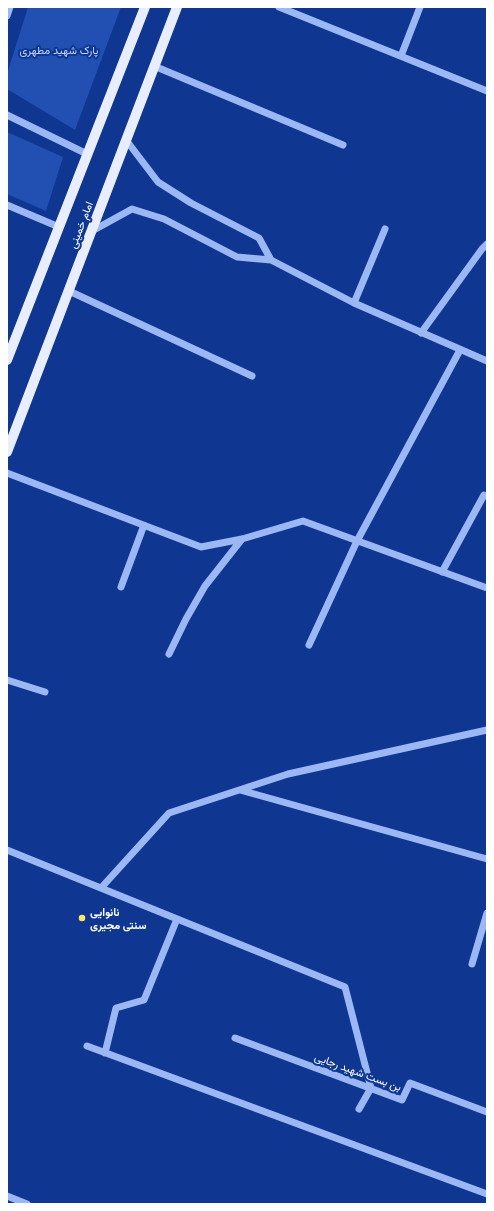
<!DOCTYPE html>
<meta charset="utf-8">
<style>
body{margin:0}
#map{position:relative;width:494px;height:1211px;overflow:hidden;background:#0f3792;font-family:Lato,sans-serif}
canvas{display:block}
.frame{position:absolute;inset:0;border:8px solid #fff;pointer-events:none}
</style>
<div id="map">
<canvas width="494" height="1211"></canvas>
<div class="frame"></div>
</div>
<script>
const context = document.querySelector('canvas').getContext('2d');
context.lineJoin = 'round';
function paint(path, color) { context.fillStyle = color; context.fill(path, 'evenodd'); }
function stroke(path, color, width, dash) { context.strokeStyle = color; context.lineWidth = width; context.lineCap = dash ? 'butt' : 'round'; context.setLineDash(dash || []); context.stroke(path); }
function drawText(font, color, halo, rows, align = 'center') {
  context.font = font + ' Lato,Vazirmatn,sans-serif'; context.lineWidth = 4; context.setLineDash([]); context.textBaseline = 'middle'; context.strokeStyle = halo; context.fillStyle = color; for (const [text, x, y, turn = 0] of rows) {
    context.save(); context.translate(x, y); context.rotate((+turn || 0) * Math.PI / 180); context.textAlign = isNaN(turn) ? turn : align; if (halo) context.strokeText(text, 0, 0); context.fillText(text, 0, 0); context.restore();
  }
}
const green = new Path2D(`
 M28,7H121L75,130L7,89V74Z
 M7,132L63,157L46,211L7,194Z`);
const minor = new Path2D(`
 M279,7L487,91
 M7,16L10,7
 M401,56L420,7
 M154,66L343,145
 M7,115L87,154
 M7,205L59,227
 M92,231L132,209L164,219L237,257L271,260L259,238L191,203L158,182L126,140
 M271,260L354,303L487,361
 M69,291L252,376
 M354,303L385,229
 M421,333L482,249L487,244
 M7,473L201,547L242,539L303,521L487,588
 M442,572L484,495L487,496
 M121,587L144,525
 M309,645L357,541L460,350
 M169,654L186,619L205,586L242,539
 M7,680L45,692
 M240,790L487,859
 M7,850L345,987L371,1088L359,1109
 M101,888L169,813L288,774L487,730
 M472,964L487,913
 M235,1038L402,1100L410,1083L487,1112
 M87,1046L487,1194
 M105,1053L116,1008L144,1000L177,919
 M7,1196L27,1204`);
const major = new Path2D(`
 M7,360L145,7
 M7,452L177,7`);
const markers = [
 [82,918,4,"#ffe75e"]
];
const parkNames = [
 ["پارک شهید مطهری",59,50]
];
const streetNames = [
 ["امام خمینی",81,225,-69],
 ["بن بست شهید رجایی",358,1072,20]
];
const poiNames = [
 ["نانوایی",90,912],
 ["سنتی مجیری",90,925]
];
paint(green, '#214fb2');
stroke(minor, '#9bb7f4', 7);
stroke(major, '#e8eeff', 10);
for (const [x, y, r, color] of markers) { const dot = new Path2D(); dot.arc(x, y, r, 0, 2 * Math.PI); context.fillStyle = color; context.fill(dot); stroke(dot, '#0f3792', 1.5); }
drawText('11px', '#c3d6fe', '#0f3792', parkNames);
drawText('11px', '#fff', '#0f3792', streetNames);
drawText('bold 11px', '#fff', '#0f3792', poiNames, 'left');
</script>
